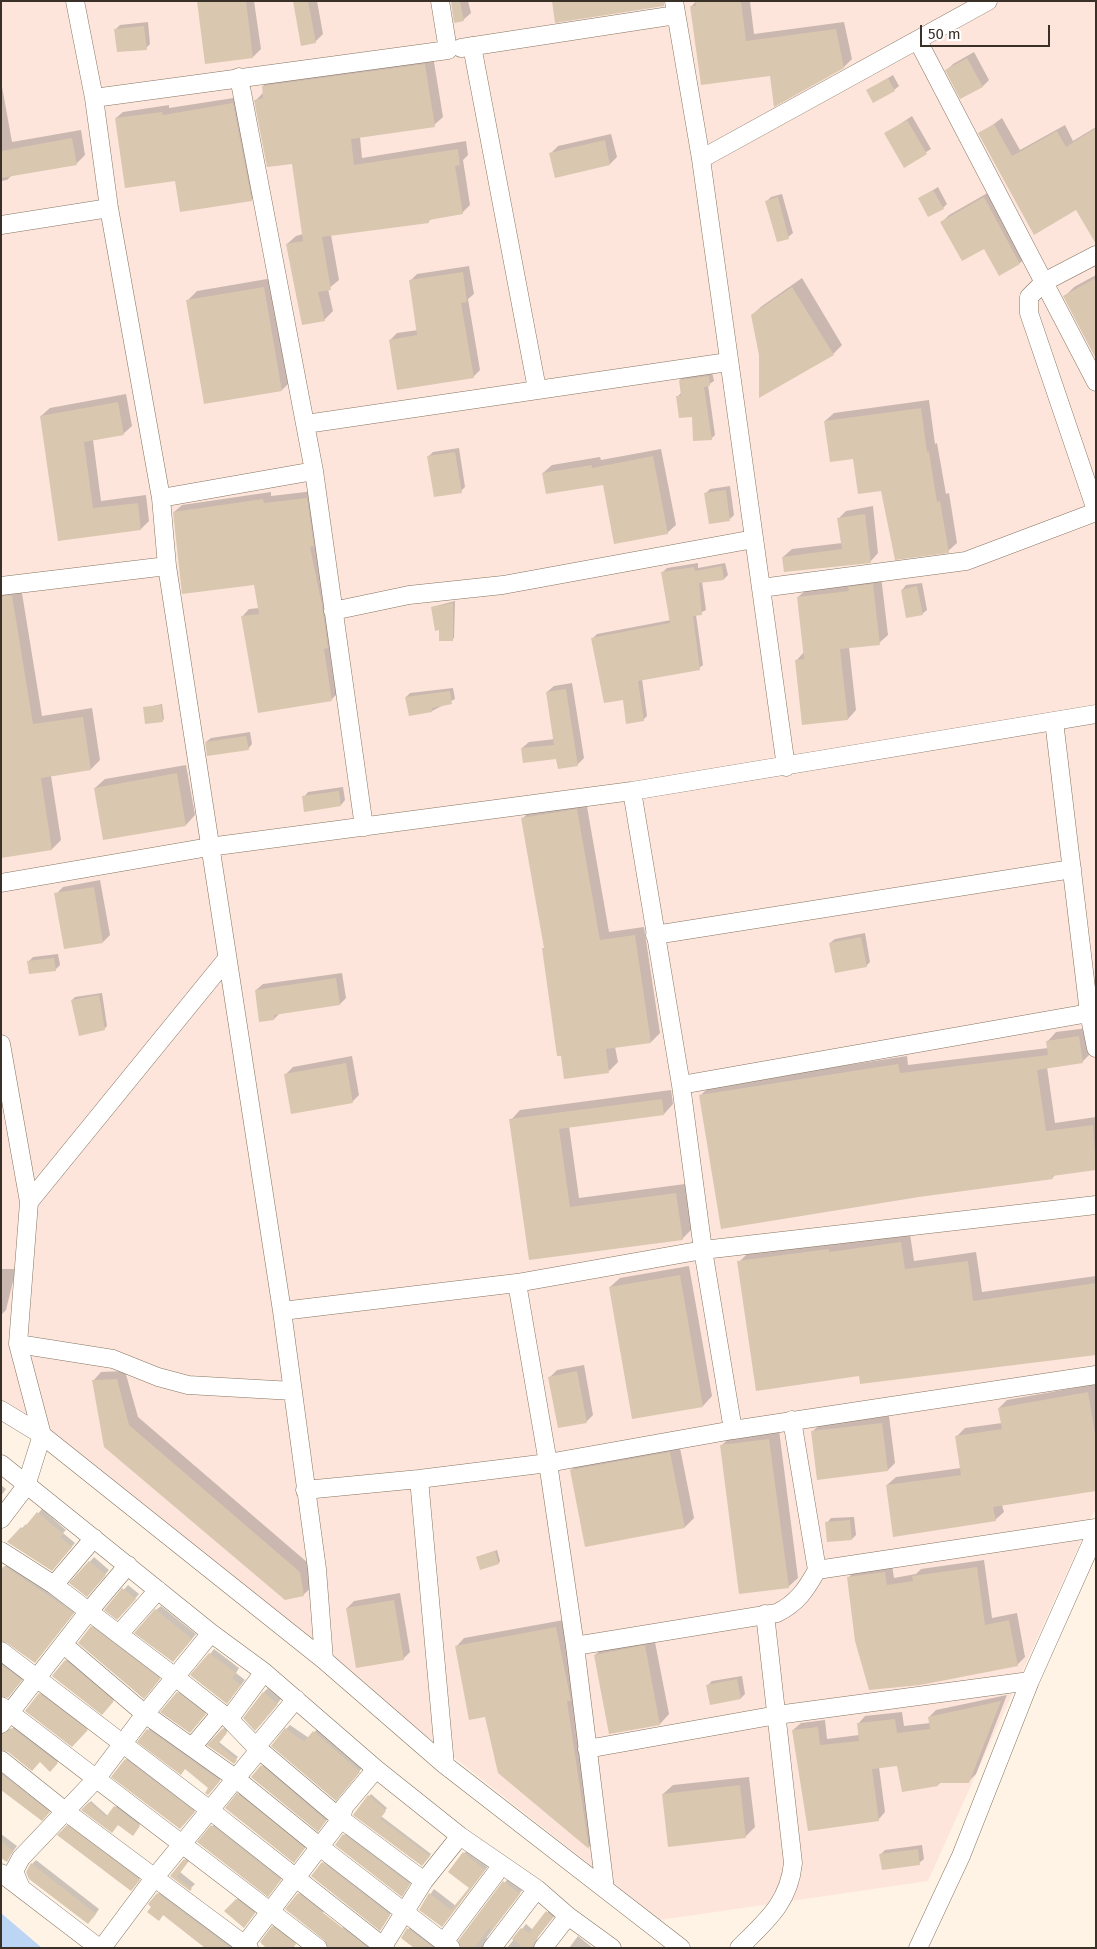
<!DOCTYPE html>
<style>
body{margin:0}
#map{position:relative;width:1097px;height:1949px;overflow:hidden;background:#fff3e5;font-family:"Fira Sans",sans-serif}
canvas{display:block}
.frame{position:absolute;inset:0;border:2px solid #393128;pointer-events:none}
.scale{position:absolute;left:920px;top:25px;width:130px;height:22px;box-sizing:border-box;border:2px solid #393128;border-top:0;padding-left:6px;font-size:15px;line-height:18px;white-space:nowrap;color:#393128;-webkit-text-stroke:4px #fff;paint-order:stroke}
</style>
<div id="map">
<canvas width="1097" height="1949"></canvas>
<div class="frame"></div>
<div class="scale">50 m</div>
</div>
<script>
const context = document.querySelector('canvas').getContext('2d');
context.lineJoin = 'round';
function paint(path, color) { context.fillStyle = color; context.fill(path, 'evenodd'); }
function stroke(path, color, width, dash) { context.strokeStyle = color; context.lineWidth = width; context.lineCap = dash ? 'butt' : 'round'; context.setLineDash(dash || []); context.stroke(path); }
const commercial = new Path2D(`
 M1,1H1096V1508L928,1881L660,1920L1,1400Z`);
const water = new Path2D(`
 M1,1913L42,1948H1Z`);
const shadow = new Path2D(`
 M198,1H254L261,49L253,57Z
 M294,1H317L323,34L315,42Z
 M452,1H468L471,13L463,20Z
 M750,1L754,34L844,22L852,59L844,67L771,75L691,7L696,1Z
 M148,22L150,44L146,48L116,29L120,25Z
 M974,52L989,80L983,86L961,98L947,70L953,64Z
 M433,56L443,117L434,125L360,137L362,158L466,141L468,155L463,160L470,205L462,213L432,218L428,222L331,235L339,280L328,289L333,311L324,320L287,244L296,236L303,234L293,162L256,100L264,92L263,86L271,78Z
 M893,75L899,86L894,90H868Z
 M1,81L12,142L81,130L85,155L76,164L12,175L7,180L1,181Z
 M240,97L258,193L251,200L176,180L116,118L123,112L169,105V108Z
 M912,116L931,149L904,166L885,134Z
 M1002,118L1020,150L1065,125L1073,141L1096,127V240L1077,208L980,134Z
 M611,134L617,157L610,164L551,153L558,146Z
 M938,187L947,204L943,208L919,199Z
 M991,191L1027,256L1020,263L999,274L984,247L942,222L949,215Z
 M782,194L793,233L788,237L767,201L771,197Z
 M469,266L474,294L468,299L480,370L473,377L390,340L397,333L418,330L410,281L417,274Z
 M1096,275V356L1065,296L1074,287Z
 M273,278L291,381L282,390L188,300L197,291Z
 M802,278L842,345L833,354L761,355L752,315L762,306Z
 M712,372L714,381L708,385L715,435L711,439L677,397L682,392L680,380L684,376Z
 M126,394L132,426L123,434L93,440L101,501L146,495L149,521L141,529L59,540L41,416L50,408Z
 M929,400L935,444L937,443L946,494L949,493L957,543L948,551L882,489L854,458L825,421L834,413Z
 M459,448L465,487L461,491L429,456L433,452Z
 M661,449L676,525L667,533L604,484L543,473L552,465L600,457L601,460Z
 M730,486L734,515L730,519L705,494L710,489Z
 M314,491L339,692L332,699L259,711L242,617L249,609L259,608L255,584L174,512L182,505L271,492V496Z
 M873,506L878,553L870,562L783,557L792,549L842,543L838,519L846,511Z
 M698,563V568L725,563L728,575L724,579L702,581L706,610L696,615L703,665L699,668L642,679L647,716L643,720L624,699L593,638L597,634L671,620L663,572L667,568Z
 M881,576L888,635L879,643L849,647L856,710L848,719L796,661L804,652L798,597L807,589Z
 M922,583L927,610L922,614L902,590L906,585Z
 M1,586L21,587L42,716L92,708L100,760L91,769L51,776L61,840L52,849L1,857Z
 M455,601L454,638L452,640L440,629L432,607Z
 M572,683L584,758L577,765L522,748L529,742L555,739L547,692L554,686Z
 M453,688L455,699L432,711L406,697L410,693Z
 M162,704L164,719L162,721L144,708Z
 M250,732L252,744L248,749L206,742L211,738Z
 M186,765L195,815L186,825L95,788L105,779Z
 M343,787L345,800L341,805L304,797L308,792Z
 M586,801L609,932L644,927L660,1033L651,1042L615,1047L618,1062L609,1071L543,949L545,947L522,819L532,809Z
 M100,880L110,935L103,942L56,894L63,887Z
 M865,933L870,962L866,966L830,943L835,939Z
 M58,954L60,965L55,970L28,962L33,957Z
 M342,973L346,998L340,1004L280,1013L274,1019L256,990L263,984Z
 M102,993L107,1026L104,1029L72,1000L75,997Z
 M1088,1028L1091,1053L1082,1062L1047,1067L1055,1123L1096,1117V1169L1055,1175L1052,1178L701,1095L710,1086L907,1056L908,1065L1048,1048L1047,1042L1056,1032Z
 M352,1056L359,1095L352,1102L286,1074L293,1067Z
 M671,1090L673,1104L664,1114L569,1126L579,1198L685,1184L692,1229L682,1239L530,1259L511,1120L520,1110Z
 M910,1234L914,1261L976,1252L982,1292L1096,1276V1353L860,1375L739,1262L748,1253L838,1240V1243Z
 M689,1266L712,1396L703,1406L610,1287L620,1278Z
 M1,1269H16L6,1310L1,1315Z
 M584,1365L593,1415L586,1422L550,1377L557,1370Z
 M125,1371L138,1417L308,1563L312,1587L303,1595L105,1447L93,1381L101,1372Z
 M1096,1384V1490L1002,1505L1004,1512L995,1520L887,1485L896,1477L961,1468L956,1437L965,1428L1002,1423L999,1408L1007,1400Z
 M889,1416L895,1463L888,1470L812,1432L819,1425Z
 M779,1430L798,1578L788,1587L721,1446L731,1436Z
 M679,1443L694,1518L685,1527L571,1470L581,1461Z
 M1,1485L6,1489L1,1496Z
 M42,1509L66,1530L63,1533L75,1543L55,1566L9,1542L26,1524L27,1526Z
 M854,1517L856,1535L852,1539L827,1523L831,1518Z
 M497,1550L500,1561L499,1563L477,1557Z
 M94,1557L109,1570L91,1591L71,1583Z
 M984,1560L992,1618L1017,1613L1025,1657L1017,1665L848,1578L856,1570L892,1565L894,1578L916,1574L921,1569Z
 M10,1561L78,1608L39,1657L3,1639L1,1571Z
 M128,1585L139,1594L122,1614L106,1610Z
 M400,1593L410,1652L403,1659L347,1608L354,1601Z
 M161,1606L196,1634L178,1656L156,1610Z
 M98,1620L166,1671L150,1690L92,1627Z
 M564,1620L597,1839L589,1847L499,1772L486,1715L456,1647L464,1638Z
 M654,1637L669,1714L660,1724L595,1655L605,1646Z
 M214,1649L239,1668L236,1673L245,1680L231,1698L210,1654Z
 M1,1656L26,1675L13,1691L1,1695Z
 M70,1656L117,1696L102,1713L53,1676Z
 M742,1676L745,1694L741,1698L708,1685L712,1681Z
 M182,1688L209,1709L194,1727L178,1693Z
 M268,1688L281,1699L260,1725L264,1692Z
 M44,1689L91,1725L72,1746L40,1694Z
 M1007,1695L976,1774L968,1782H941L938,1785L898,1764L879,1767L885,1812L878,1820L793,1730L801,1723L825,1720L827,1739L859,1735L858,1724L865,1716L902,1712L904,1726L930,1723L929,1717L936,1710Z
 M17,1724L62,1757L50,1770L40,1761L1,1749V1727L5,1730L12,1729Z
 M290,1725L309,1738L318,1728L363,1767L339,1795L286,1729Z
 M152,1726L223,1776L212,1790L185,1768L139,1741Z
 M225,1727L228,1730L219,1742L238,1757L234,1762L209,1745Z
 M129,1756L197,1808L183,1825L113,1776Z
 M265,1763L329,1817L321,1827L262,1766Z
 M1,1765L54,1807L41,1819L1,1787Z
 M749,1777L755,1827L745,1837L663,1794L673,1785Z
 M242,1790L308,1844L298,1857L238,1794Z
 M371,1794L387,1808L381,1816L431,1854L422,1865L355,1813Z
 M91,1801L108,1816L117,1805L141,1823L134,1832L83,1810Z
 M74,1819L145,1872L131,1890L59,1835Z
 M215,1823L283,1877L270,1892L199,1842Z
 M350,1828L415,1877L402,1895L336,1845Z
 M1,1834L17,1846L6,1861L1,1857Z
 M922,1845L924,1859L919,1863L881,1854L885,1850Z
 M469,1849L489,1865L446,1921L420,1909L434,1889L456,1906L470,1887L464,1853Z
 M189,1855L192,1857L180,1872L195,1884L190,1889L172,1876Z
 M36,1860L99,1909L93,1918L31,1865Z
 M325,1860L392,1911L383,1926L323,1862Z
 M508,1878L523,1889L487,1937L486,1948H462Z
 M163,1888L239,1948H207L164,1914L159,1920L150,1904Z
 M303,1889L327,1908L314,1922L299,1894Z
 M241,1895L259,1908L248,1922L226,1911Z
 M551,1908L557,1913L538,1936L535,1948H507L526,1924L533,1930Z
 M346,1923L374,1948H329Z
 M276,1924L298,1940L292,1948L273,1927Z
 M412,1924L443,1948H416L403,1937Z
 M578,1936L593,1948H569Z`);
const building = new Path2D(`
 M197,1H246L253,58L205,64Z
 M293,1H308L316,43L301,46Z
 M451,1H460L464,21L454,23Z
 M552,1H664V6L555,23Z
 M695,1H741L746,41L836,29L844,68L774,107L770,76L701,85L690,6H696Z
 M144,26L147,50L117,52L114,29Z
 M967,58L983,87L960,99L945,70Z
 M425,64L435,127L351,139L354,165L458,149L460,165L455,166L463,214L429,220V223L322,237L331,290L318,292L325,321L302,325L286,244L303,241L292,164L267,167L254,100L263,98L262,86Z
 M888,78L895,91L873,103L866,90Z
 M233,103L252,201L180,212L175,181L125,188L115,118L162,112L163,115Z
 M907,120L927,154L904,168L884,133Z
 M994,124L1012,156L1057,131L1066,147L1096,128V244L1076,210L1034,235L978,133Z
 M72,138L77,165L1,178V151Z
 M605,140L610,165L555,178L549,153Z
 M933,190L944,209L928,217L918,198Z
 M778,197L789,239L777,242L765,201Z
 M984,197L1020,264L999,276L984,249L962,261L940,222Z
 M463,272L467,302L461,303L474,378L397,390L389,340L417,335L409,280Z
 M1096,278V359L1063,296Z
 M264,287L282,391L204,404L186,300Z
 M792,287L834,355L759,398V355L751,315Z
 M709,376L710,386L704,387L712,440L693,441L692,417L679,418L676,396H681L679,380Z
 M118,402L124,435L84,442L93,508L138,503L141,530L58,541L40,416Z
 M921,408L927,452H929L937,502L940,501L949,553L895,560L881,491L858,494L853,459L830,462L824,421Z
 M455,452L462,493L434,497L427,456Z
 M653,456L668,534L614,544L603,485L546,494L542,473L592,465V468Z
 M726,490L730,521L709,524L704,493Z
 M307,498L314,546L310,547L322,605L328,648L324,649L332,701L258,713L241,616L259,614L254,585L182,594L173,512L263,499L264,503Z
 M865,514L871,563L784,572L782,557L842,549L837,518Z
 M722,566L724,580L699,583L702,615L693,616L700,670L638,681L644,721L626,724L623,700L604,703L591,638L670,623L661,572L694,567L695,571Z
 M873,584L880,645L840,649L848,720L802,725L795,660L804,659L797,597L849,591L848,587Z
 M917,586L923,615L906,618L901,590Z
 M12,595L33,724L83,717L91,770L41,778L52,850L1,858V596Z
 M453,603V641H439V630L435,631L431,607Z
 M566,689L578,766L558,769L556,759L523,763L521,748L554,745L546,692Z
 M450,691L452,704L432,708V712L409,716L405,697Z
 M161,705L163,722L145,724L143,707Z
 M246,736L249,750L207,756L205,742Z
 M177,773L186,826L103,840L94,788Z
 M339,791L341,806L304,812L302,796Z
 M577,809L600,940L635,935L651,1043L606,1049L609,1073L564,1079L561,1056H557L542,948H544L521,818Z
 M94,887L103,943L64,949L54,893Z
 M861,937L867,967L835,973L829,943Z
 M54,958L56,971L29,974L27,961Z
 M336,978L340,1005L274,1015V1020L259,1022L255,990Z
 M99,995L105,1030L79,1036L71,1000Z
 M1079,1036L1083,1063L1037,1070L1046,1131L1093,1125L1096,1170L1052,1176L1053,1179L919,1197L721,1229L699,1095L898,1064L900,1073L1048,1055L1046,1041Z
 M346,1063L353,1103L291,1114L284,1074Z
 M662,1099L664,1115L559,1129L570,1207L676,1193L683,1240L529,1260L509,1119Z
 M901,1242L905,1269L968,1261L973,1301L1096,1283V1355L860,1384L859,1376L756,1391L737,1261L829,1249V1252Z
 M680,1275L703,1407L632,1419L609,1287Z
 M577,1371L587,1423L558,1428L548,1377Z
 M117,1379L129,1425L300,1572L304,1596L285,1600L104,1447L92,1380Z
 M1088,1392L1096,1439V1491L993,1507L996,1521L893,1537L886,1485L961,1475L955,1436L1002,1429L998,1408Z
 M882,1423L888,1471L817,1480L811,1431Z
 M769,1439L789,1588L739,1594L720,1445Z
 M670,1452L685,1528L585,1547L570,1470Z
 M37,1512L63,1534L60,1537L72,1547L52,1571L7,1542L21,1527L23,1529Z
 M850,1520L852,1540L827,1542L825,1522Z
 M495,1551L499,1564L480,1570L476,1557Z
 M89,1561L106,1575L87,1597L69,1583Z
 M4,1566L74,1613L35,1663L7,1643L1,1641V1569Z
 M977,1567L985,1625L1009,1620L1018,1666L920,1685L869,1690L855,1641L847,1577L885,1572L887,1585L913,1581L912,1576Z
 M122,1588L136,1599L117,1620L104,1610Z
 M394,1600L404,1660L356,1668L346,1608Z
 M155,1609L192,1639L173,1662L134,1633Z
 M91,1626L160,1679L144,1699L78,1643Z
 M556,1627L571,1701H567L589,1849L498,1773L485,1717L469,1720L455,1646Z
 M645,1645L660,1725L609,1734L594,1655Z
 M209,1653L236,1673L232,1678L241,1685L227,1704L190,1675Z
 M65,1660L114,1701L102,1715L52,1676Z
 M1,1665L22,1680L8,1698L1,1696Z
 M737,1679L741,1699L710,1705L706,1685Z
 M177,1692L206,1714L190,1733L160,1712Z
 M263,1692L278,1704L255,1731L243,1718Z
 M39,1693L88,1730L72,1747L25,1711Z
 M1001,1701L969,1783H938V1786L902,1792L897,1766L872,1769L879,1821L808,1831L792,1730L818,1727L820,1745L859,1741L857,1723L895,1719L897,1733L930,1729L928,1717Z
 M12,1728L58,1763L50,1772L40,1762L32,1771L8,1752L1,1750V1734Z
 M223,1728L227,1733L218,1744L237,1760L234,1764L207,1745Z
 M285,1728L304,1742L313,1731L360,1772L336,1801L271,1746Z
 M147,1729L220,1781L208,1795L205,1793L208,1788L185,1769L181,1775L137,1742Z
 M125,1759L195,1812L180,1829L111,1777Z
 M261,1765L326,1821L318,1832L251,1777Z
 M1,1774L50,1812L42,1821L1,1790Z
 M740,1785L746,1838L668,1847L662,1794Z
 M237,1793L305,1848L294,1863L225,1808Z
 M368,1795L386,1811L380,1819L430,1856L422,1866L353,1815Z
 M89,1802L106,1817L114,1806L140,1826L133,1836L118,1825L112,1833L81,1810Z
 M67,1825L140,1880L131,1891L57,1835Z
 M211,1825L281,1880L268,1897L197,1842Z
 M343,1834L410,1884L402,1897L335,1845Z
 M1,1841L13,1851L7,1862L1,1858Z
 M918,1849L920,1865L882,1870L879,1854Z
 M463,1852L485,1870L442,1927L419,1910L429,1893L451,1910L469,1888L448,1872Z
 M184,1859L188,1862L177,1877L192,1889L190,1891L170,1876Z
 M322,1862L390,1915L380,1931L311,1876Z
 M31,1863L96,1914L88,1924L29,1879L26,1872Z
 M503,1881L520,1894L492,1930L489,1928L474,1948H461L458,1941Z
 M157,1893L213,1935L230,1948H205L163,1915L159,1921L147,1912L151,1907L148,1904Z
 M298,1893L368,1948H328L324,1940L285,1909Z
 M236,1899L255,1913L244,1928L224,1911Z
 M546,1911L553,1917L535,1941L533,1948H519L521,1945L512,1939L521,1928L529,1933Z
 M272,1926L296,1944L293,1948H266L260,1942Z
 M407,1928L433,1948H414L401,1938Z`);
const minor = new Path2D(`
 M75,1L94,98L109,208L161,498L167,566L282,1311L317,1569L324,1660
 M674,1L701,159L786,767
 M918,41L1096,382
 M472,46L537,389
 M461,48L676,15
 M239,77L314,471L364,827
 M94,98L448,50L440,1
 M701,159L988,1
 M1,225L109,208
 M1096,255L1044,282L1029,297V313L1096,510
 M306,424L728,362
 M161,498L314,471
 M1,586L167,566
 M761,588L966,561L1096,512
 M333,611L409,595L503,585L754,539
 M1054,721L1089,1013L1096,1048
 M632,791L681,1085L703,1250L733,1430
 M1,883L209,847L632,791L1096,714
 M655,935L1072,869
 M1,1044L29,1202L18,1344L42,1435L26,1486L1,1519
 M681,1085L1089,1013
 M29,1202L226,960
 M517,1283L548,1463L575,1646L605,1889
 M282,1311L517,1283L703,1250L1096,1205
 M18,1344L113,1359L158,1377L188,1385L293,1391
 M1,1410L42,1435L324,1660L445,1765L681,1948
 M1,1464L211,1633L264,1672L376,1769L460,1836L537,1889L568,1916L612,1948
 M419,1479L445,1765
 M305,1490L419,1479L548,1463L733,1430L1096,1375
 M1,1551L54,1585L175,1677L229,1719L256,1747L341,1819L424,1881
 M817,1570L1096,1528
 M54,1585L94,1538
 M211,1633L145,1714L235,1778L320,1847L451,1948
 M119,1634L158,1590
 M575,1646L777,1613C797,1603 806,1590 817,1570L792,1420
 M1,1651L211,1811L385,1948
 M1,1706L318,1948
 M229,1719L264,1672
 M1,1724L89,1611L128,1565
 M193,1746L221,1713
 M587,1749L777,1715L1030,1681
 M1,1760L65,1811L249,1948
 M1,1873L99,1948
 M21,1888L14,1871L21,1858L96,1779L145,1714L64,1645
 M444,1942L502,1865
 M102,1948L155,1877L255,1755L256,1747L296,1699
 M242,1948L341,1819L344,1807L376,1769
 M382,1948L424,1881L460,1836
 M492,1948L537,1889
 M543,1948L568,1916
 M739,1948C766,1921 789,1903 793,1863L765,1614
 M918,1948L961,1856L1030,1681L1096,1533`);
paint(commercial, '#fde5db');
paint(water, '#bcd5f4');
paint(shadow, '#0003');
paint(building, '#dac7b0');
stroke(minor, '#867560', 19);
stroke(minor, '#fff', 18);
</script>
